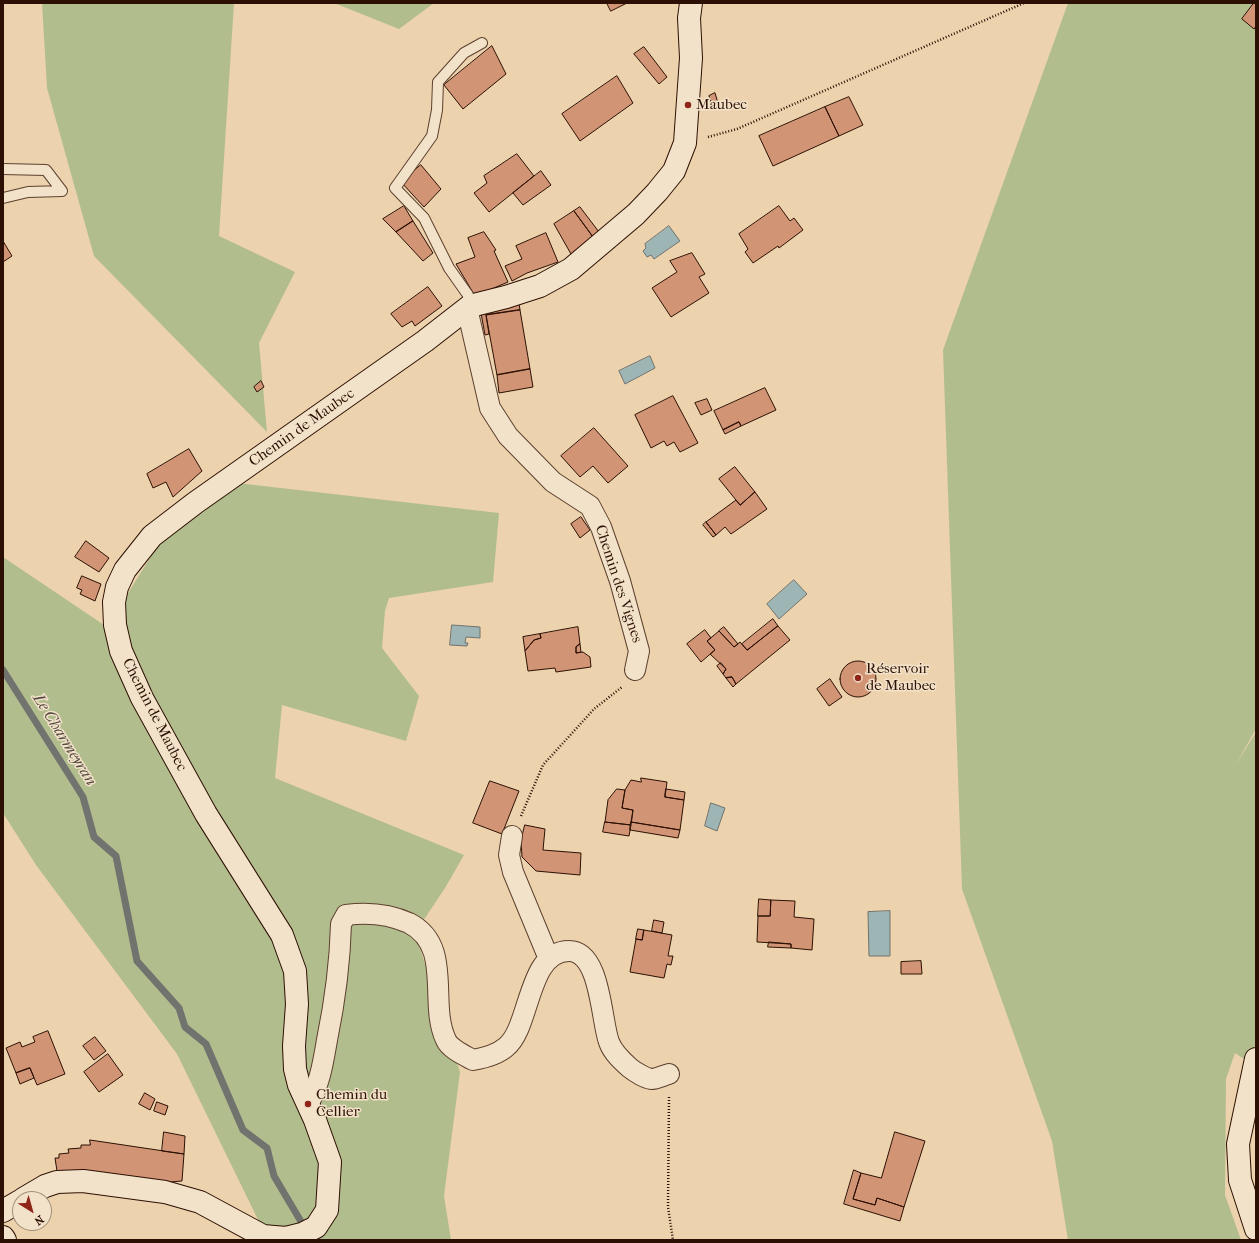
<!DOCTYPE html>
<meta charset="utf-8">
<style>
body{margin:0}
#map{position:relative;width:1259px;height:1243px;overflow:hidden;background:#ecd2ad;font-family:"IM FELL French Canon",serif}
canvas{display:block}
.frame{position:absolute;inset:0;border:4px solid #2c1003;pointer-events:none}
.north{position:absolute;left:12px;top:1191px;width:40px;height:40px;box-sizing:border-box;background:#f3e2ca;border:1px solid #a38e7a;border-radius:50%;rotate:143deg;font-size:11px;font-weight:700;line-height:16px;text-align:center;color:#2c1003}
.north::after{content:'';display:block;margin:auto;width:14px;height:18px;background:#8f2418;clip-path:polygon(50% 0,100% 100%,50% 72%,0 100%)}
</style>
<div id="map">
<canvas width="1259" height="1243"></canvas>
<div class="frame"></div>
<div class="north">N</div>
</div>
<script>
const context = document.querySelector('canvas').getContext('2d');
context.lineJoin = 'round';
function paint(path, color) { context.fillStyle = color; context.fill(path, 'evenodd'); }
function stroke(path, color, width, dash) { context.strokeStyle = color; context.lineWidth = width; context.lineCap = dash ? 'butt' : 'round'; context.setLineDash(dash || []); context.stroke(path); }
function drawText(font, color, halo, rows, align = 'center') {
  context.font = font + ' "IM FELL French Canon",serif'; context.lineWidth = 3; context.setLineDash([]); context.textBaseline = 'middle'; context.strokeStyle = halo; context.fillStyle = color; for (const [text, x, y, turn = 0] of rows) {
    context.save(); context.translate(x, y); context.rotate((+turn || 0) * Math.PI / 180); context.textAlign = isNaN(turn) ? turn : align; if (halo) context.strokeText(text, 0, 0); context.fillText(text, 0, 0); context.restore();
  }
}
const green = new Path2D(`
 M42,3H234L219,236L295,272L259,343L267,432L94,256L47,88Z
 M334,3H434L399,29Z
 M1068,3H1256V729L1235,766L1256,732V1067L1235,1053L1226,1079L1225,1195L1241,1240H1068L1052,1141L962,889L943,350Z
 M237,483L499,513L493,582L389,598L385,611L382,648L419,696L406,741L282,705L275,778L464,855L445,888L415,933L460,1072L444,1196L451,1240H268L177,1054L36,865L3,813V557L107,627L161,540Z`);
const water = new Path2D(`
 M669,226L680,241L654,259L651,255L647,257L643,251L646,248L645,244Z
 M650,356L655,368L625,384L619,371Z
 M794,580L807,594L779,619L767,604Z
 M452,625L480,627V638L466,637L465,643H468L467,646L450,645Z
 M711,803L725,808L717,831L705,826Z
 M890,911V956H869L868,912Z`);
const stream = new Path2D(`
 M3,670L83,797L94,837L116,856L137,961L179,1008L185,1027L206,1044L243,1130L267,1148L274,1176L306,1230`);
const building = new Path2D(`
 M607,3H627L611,11Z
 M1254,3H1256V26L1254,29L1242,19Z
 M492,46L506,74L463,109L444,85Z
 M644,47L667,77L659,84L634,54Z
 M617,76L633,103L580,141L562,114Z
 M715,93L718,103L712,105L709,96Z
 M849,97L863,125L839,136L825,107Z
 M825,107L839,136L773,166L759,136Z
 M517,154L534,176L489,212L474,193L487,183L484,176Z
 M421,165L441,189L424,207L401,182Z
 M541,171L551,185L523,205L513,193Z
 M404,206L413,221L396,232L383,219Z
 M779,206L790,221L794,218L803,230L779,248L778,246L753,263L745,252L748,249L739,234Z
 M580,207L599,232L593,237L574,211Z
 M574,211L593,237L571,254L554,224Z
 M413,221L433,253L423,261L396,232Z
 M484,232L496,250L494,251L508,282L475,296L456,264L475,257L468,238Z
 M546,233L558,262L527,273L512,281L505,266L522,259L516,246Z
 M3,241L12,256L3,262Z
 M692,253L705,274L699,277L709,293L671,317L652,288L677,272L670,261Z
 M428,287L442,306L415,326L412,321L402,327L391,314Z
 M519,303L520,310L486,315L489,334L485,335L481,313Z
 M520,310L530,369L497,375L486,315Z
 M530,369L533,387L499,393L497,375Z
 M261,381L264,387L257,392L254,387Z
 M765,388L776,410L741,426L739,422L723,430L714,411Z
 M673,396L698,443L680,452L674,442L667,446L664,441L651,448L635,415Z
 M707,399L712,410L701,415L695,403Z
 M739,422L741,426L725,434L723,430Z
 M594,428L628,466L608,483L593,466L580,477L561,456Z
 M189,449L202,471L173,497L166,482L153,488L147,474Z
 M735,467L755,492L740,505L719,479Z
 M755,492L767,509L731,534L725,527L716,535L706,522L736,500L740,505Z
 M581,517L590,530L580,538L571,524Z
 M706,522L716,535L713,537L703,525Z
 M86,541L109,558L99,572L75,557Z
 M82,576L101,584L95,601L80,594L82,590L77,588Z
 M773,619L778,626L747,650L742,644Z
 M778,626L790,640L736,684L732,677L726,678L723,674L726,669L710,654L715,650L707,641L719,631L734,647L740,642L747,650Z
 M578,627L580,644L576,647V653L583,652L590,657L591,667L556,672L555,668L528,671L525,651L534,640L541,638L540,634Z
 M724,627L738,644L734,647L719,631Z
 M705,630L711,638L707,641L715,650L701,662L687,644Z
 M540,634L541,638L534,640L525,651L523,637Z
 M580,644L581,652L576,653V647Z
 M840 679a18 18 0 1 1 36 0a18 18 0 1 1-36 0Z
 M721,663L726,669L723,674L717,666Z
 M732,677L736,684L733,687L726,678Z
 M830,679L842,697L829,706L817,689Z
 M641,778L667,782L665,797L684,800L680,830L631,822L633,810L622,808L625,790L631,780L641,782Z
 M490,781L519,791L502,834L473,823Z
 M617,789L625,790L622,808L633,810L631,825L605,822L608,800Z
 M666,789L685,792L684,800L665,797Z
 M605,822L631,825L629,836L603,832Z
 M631,822L680,830L678,838L630,830Z
 M525,825L545,829L543,850L581,853L580,875L536,871L522,857L521,841Z
 M759,899L771,900L770,916H758Z
 M771,900L795,901L794,917L814,919L812,950L791,948V944L757,942L758,916H770Z
 M654,920L664,922L662,933L652,931Z
 M638,929L644,930L642,940L636,939Z
 M644,930L672,935L668,956H673L671,965L667,964L664,978L630,972L636,939L642,940Z
 M769,942L791,944V948L768,947Z
 M921,961L922,974H901V962Z
 M48,1031L65,1074L37,1085L30,1068L16,1073L6,1048L20,1042L22,1047L35,1042L33,1037Z
 M95,1037L106,1051L94,1060L83,1046Z
 M108,1054L123,1075L99,1092L84,1072Z
 M30,1068L34,1078L20,1084L16,1073Z
 M145,1093L155,1099L150,1110L139,1104Z
 M157,1102L168,1106L165,1115L154,1111Z
 M164,1132L185,1136L184,1154L162,1151Z
 M895,1132L925,1141L904,1207L877,1198L875,1205L853,1199L861,1173L881,1178Z
 M90,1140L184,1154L182,1181L159,1183L57,1171L55,1158H59V1154L69,1153L68,1149L81,1148V1145H90Z
 M854,1170L861,1173L853,1199L875,1205L877,1198L904,1207L900,1221L844,1204Z`);
const path = new Path2D(`
 M708,137L737,129L1024,3
 M521,816L543,765L594,709L622,687
 M669,1097L668,1207L673,1240`);
const lane = new Path2D(`
 M3,169L46,170L62,191L28,192L3,198
 M470,306L468,295L449,268L424,218L395,188L432,136L437,110L438,82L464,53L482,43`);
const street = new Path2D(`
 M470,306L469,317L490,408L508,436L553,482L590,506L601,527L620,581L639,651L635,670
 M512,836L509,855L513,872L549,959
 M308,1104C320,1084 323,1063 327,1040C335,1001 340,963 341,924L346,915C368,912 389,914 409,923C454,946 428,1003 446,1040C450,1049 464,1055 473,1060C484,1058 497,1055 506,1047C531,1027 527,951 569,951C601,951 601,1021 609,1042C613,1053 622,1061 630,1068C635,1072 645,1078 651,1079C657,1079 664,1075 669,1074`);
const secondary = new Path2D(`
 M1256,1059L1238,1144L1240,1180L1256,1229
 M23,1199L45,1186L57,1182L83,1181L165,1192L200,1202L263,1236L286,1238L302,1234L316,1227L327,1210L330,1162L315,1120L299,1085L295,1069L294,1046L297,1004L295,971L282,935L206,814L142,698L121,651L115,625L114,602L117,587L125,570L152,536L195,503L425,341L470,306L506,297L540,286L571,269L636,214L657,192L674,171L685,143L691,58L689,18L691,3
 M3,1211L20,1201
 M3,1237L5,1240`);
const markers = [
 [688,105,4,"#8f2418"],
 [858,678,4,"#8f2418"],
 [308,1104,4,"#8f2418"]
];
const poiNames = [
 ["Maubec",696,105],
 ["Réservoir",866,669],
 ["de Maubec",866,686],
 ["Chemin du",316,1095],
 ["Cellier",316,1112]
];
const streetNames = [
 ["Chemin de Maubec",302,428,-35],
 ["Chemin des Vignes",618,584,72],
 ["Chemin de Maubec",154,715,63]
];
const waterNames = [
 ["Le Charmeyran",64,740,58]
];
paint(green, '#b2bd8e');
paint(water, '#9db5b5');
stroke(water, '#70736e', 1);
stroke(stream, '#70736e', 7);
paint(building, '#d19475');
stroke(building, '#2c1003', 1);
stroke(lane, '#5c402e', 12);
stroke(street, '#5c402e', 22);
stroke(secondary, '#2c1003', 24);
stroke(path, '#2c1003', 2.5, [1, 2]);
stroke(lane, '#f3e2ca', 10);
stroke(street, '#f3e2ca', 20);
stroke(secondary, '#f3e2ca', 22);
for (const [x, y, r, color] of markers) { const dot = new Path2D(); dot.arc(x, y, r, 0, 2 * Math.PI); context.fillStyle = color; context.fill(dot); stroke(dot, '#f3e2ca', 1.5); }
drawText('15px', '#2c1003', '#f3e2ca', poiNames, 'left');
drawText('15px', '#2c1003', '#f3e2ca', streetNames);
drawText('italic 16px', '#544a41', '#f3e2ca', waterNames);
</script>
